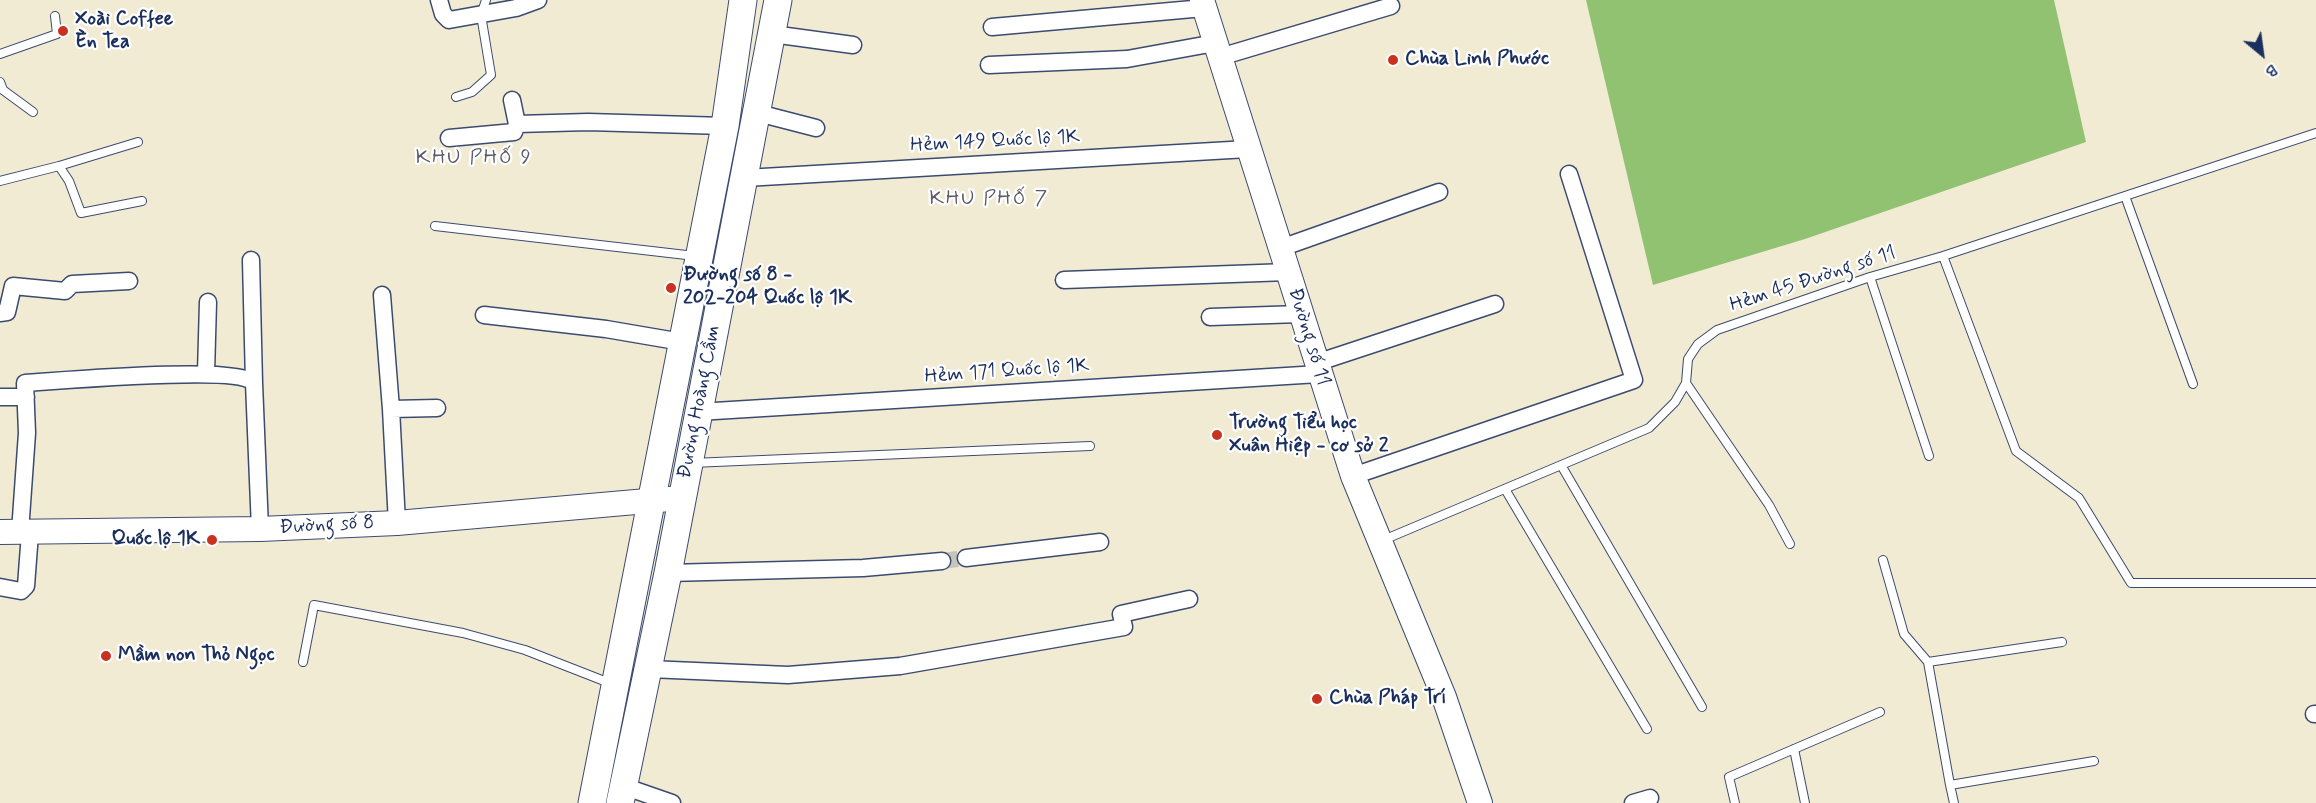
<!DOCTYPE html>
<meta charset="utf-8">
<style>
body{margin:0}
#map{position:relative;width:2316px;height:803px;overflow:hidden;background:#f1ebd4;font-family:Mynerve,sans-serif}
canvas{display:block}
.north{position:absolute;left:2232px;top:24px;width:60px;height:60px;-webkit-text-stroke:4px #fff;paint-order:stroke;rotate:151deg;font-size:16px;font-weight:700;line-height:24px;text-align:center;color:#1b2f5e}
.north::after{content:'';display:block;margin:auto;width:21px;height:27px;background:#1b2f5e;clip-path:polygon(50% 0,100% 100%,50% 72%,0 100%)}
</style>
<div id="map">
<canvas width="2316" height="803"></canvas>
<div class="north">B</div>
</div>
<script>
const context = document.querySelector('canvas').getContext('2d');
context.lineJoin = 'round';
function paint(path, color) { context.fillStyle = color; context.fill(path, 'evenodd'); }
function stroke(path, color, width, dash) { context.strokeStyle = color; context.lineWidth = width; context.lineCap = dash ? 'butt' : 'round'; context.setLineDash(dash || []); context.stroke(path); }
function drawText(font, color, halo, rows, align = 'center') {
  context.font = font + ' Mynerve,sans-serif'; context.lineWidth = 4.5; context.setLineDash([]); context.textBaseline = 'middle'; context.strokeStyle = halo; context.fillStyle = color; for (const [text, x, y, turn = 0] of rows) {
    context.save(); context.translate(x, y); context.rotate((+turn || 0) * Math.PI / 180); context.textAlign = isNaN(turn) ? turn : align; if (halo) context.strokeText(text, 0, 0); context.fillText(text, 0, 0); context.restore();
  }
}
const green = new Path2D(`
 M1586,0H2054L2086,142L1805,239L1653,285Z`);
const streetTunnel = new Path2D(`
 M942,561L966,558`);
const lane = new Path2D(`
 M0,54L57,34L55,16
 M0,82L3,90L33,112
 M456,97L472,92L491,75L481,15L486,0
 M59,166L138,142
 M0,181L59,166L69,181L81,213L142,201
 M2125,196L2193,384
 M435,226L695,256
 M1943,256L2016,451L2079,498L2131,583H2316
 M1870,277L1929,456
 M1686,383L1769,505L1790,544
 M692,463L1090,446
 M1561,465L1702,707
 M1505,489L1647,729
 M1381,541L1649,428L1675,402L1686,383L1688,359L1698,344L1717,330L1870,277L1943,256L2316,133
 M1883,560L1904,634L1928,662
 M303,662L314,605L463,633L525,650L612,684
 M1794,749L1805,803
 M1950,785L1928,662L2062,642
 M1735,803L1729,777L1880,712
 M1954,803L1950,785L2094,761`);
const street = new Path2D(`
 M439,0L443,14L449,20L516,8L538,0
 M992,27L1204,8
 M772,34L853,45
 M1220,57L1391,6
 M989,65L1127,59L1215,43
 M512,100L517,124L588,122L725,126
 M758,113L816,128
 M449,138L514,132L517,124
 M745,178L1248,149
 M1281,248L1439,192
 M251,260L254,383
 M1064,280L1288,272
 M382,295L391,409
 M0,313L7,312L13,286L65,291L72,284L129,281
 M484,315L606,329L682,342
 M1210,317L1300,314
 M1316,363L1495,304
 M206,373L208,302
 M0,397H26
 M698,412L1319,374
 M1353,476L1634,380L1569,174
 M397,523L391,409L437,408
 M20,532L27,433L25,383C59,381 238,365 254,383L260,529
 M966,558L1100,542
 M668,573L863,568L942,561
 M0,587L21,591L26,586L30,533
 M649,669L788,675L900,666L1124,627L1121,614L1189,599
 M2314,714H2316
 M623,786L672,803
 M1633,803L1650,798`);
const secondary = new Path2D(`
 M1202,0L1353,476L1444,697L1480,803
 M0,532L260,529L397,523L681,498`);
const primary = new Path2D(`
 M592,803L725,126L743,0
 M620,803L668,573L778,0`);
const markers = [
 [63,31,6,"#c8321e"],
 [1393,60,6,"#c8321e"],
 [671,288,6,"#c8321e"],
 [1217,435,6,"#c8321e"],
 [212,540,6,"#c8321e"],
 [106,656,6,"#c8321e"],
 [1317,699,6,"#c8321e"]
];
const poiNames = [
 ["Xoài Coffee",75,20],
 ["Èn Tea",75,43],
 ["Chùa Linh Phước",1405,60],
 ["Đường số 8 -",683,276],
 ["202-204 Quốc lộ 1K",683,299],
 ["Trường Tiểu học",1229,424],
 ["Xuân Hiệp - cơ sở 2",1229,447],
 ["Quốc lộ 1K",200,540,"right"],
 ["Mầm non Thỏ Ngọc",118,656],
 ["Chùa Pháp Trí",1329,699]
];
const streetNames = [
 ["Hẻm 149 Quốc lộ 1K",995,142,-3],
 ["Hẻm 45 Đường số 11",1813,280,-18],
 ["Đường số 11",1308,337,73],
 ["Hẻm 171 Quốc lộ 1K",1007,372,-4],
 ["Đường Hoàng Cầm",700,402,-79],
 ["Đường số 8",327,526,-3]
];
const neighbourhoodNames = [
 ["KHU PHỐ 9",474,159],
 ["KHU PHỐ 7",989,200]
];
paint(green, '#91c272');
stroke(streetTunnel, '#c6c5bc', 16, [16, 8]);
stroke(lane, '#3b4b70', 10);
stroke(street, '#3b4b70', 19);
stroke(secondary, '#3b4b70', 26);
stroke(primary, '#3b4b70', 29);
stroke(lane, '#fff', 8);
stroke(street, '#fff', 16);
stroke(secondary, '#fff', 24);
stroke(primary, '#fff', 27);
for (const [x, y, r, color] of markers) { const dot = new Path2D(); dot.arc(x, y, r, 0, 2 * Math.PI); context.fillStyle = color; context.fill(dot); stroke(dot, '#fff', 2); }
drawText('bold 20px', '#1b2f5e', '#fff', poiNames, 'left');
drawText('20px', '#1b2f5e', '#fff', streetNames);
context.letterSpacing = '1.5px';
drawText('21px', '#5e5b69', '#fff', neighbourhoodNames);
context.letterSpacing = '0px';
</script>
